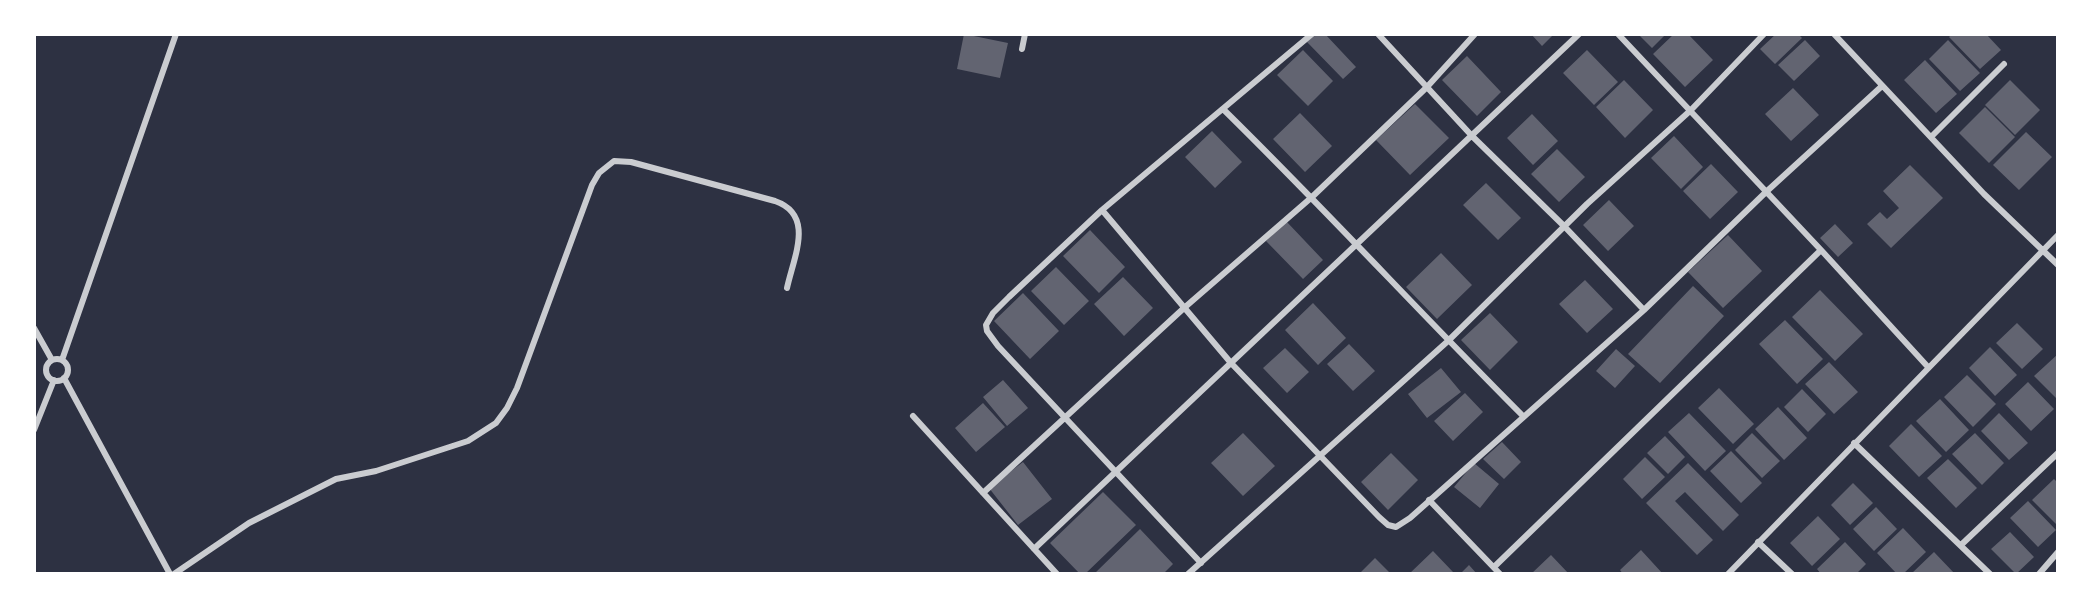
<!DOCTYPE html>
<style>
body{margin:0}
#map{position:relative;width:2092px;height:608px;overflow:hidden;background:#2d3142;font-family:"Crimson Pro",serif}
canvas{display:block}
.frame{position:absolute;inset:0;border:36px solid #fff;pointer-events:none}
</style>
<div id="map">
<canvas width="2092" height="608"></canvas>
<div class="frame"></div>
</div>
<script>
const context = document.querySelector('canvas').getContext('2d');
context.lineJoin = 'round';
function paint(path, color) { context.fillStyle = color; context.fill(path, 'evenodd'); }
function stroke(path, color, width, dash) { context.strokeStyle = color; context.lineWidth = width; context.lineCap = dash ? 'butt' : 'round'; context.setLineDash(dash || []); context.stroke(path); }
const building = new Path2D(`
 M964,34L1008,43L1000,78L957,69Z
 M1315,34H1325L1356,67L1343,79L1307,42Z
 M1531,34H1554L1542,46Z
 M1638,34H1666L1652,48Z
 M1674,34H1688L1713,60L1685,87L1653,54Z
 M1776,34H1798L1802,38L1775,64L1760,49Z
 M1952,34H1986L2001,50L1980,69L1949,37Z
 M1805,40L1820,56L1794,81L1778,65Z
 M1948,40L1980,73L1960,91L1929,59Z
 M1303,50L1333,81L1308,106L1277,75Z
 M1587,50L1618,82L1594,105L1563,73Z
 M1467,56L1501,92L1477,116L1442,80Z
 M1925,60L1957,94L1936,113L1904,80Z
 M1624,80L1653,110L1625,138L1596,107Z
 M2010,80L2040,110L2015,135L1985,105Z
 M1793,88L1819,115L1791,141L1765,114Z
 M1415,104L1449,138L1410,175L1376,140Z
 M1985,107L2015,137L1989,163L1959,133Z
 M1300,113L1332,146L1305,172L1273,139Z
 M1532,114L1558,141L1533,165L1507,138Z
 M1212,131L1242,162L1215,188L1185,157Z
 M2026,132L2052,157L2019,190L1993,165Z
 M1674,136L1703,167L1681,189L1651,158Z
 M1557,149L1585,177L1559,202L1531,174Z
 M1711,164L1738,192L1710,219L1683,191Z
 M1910,165L1943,198L1891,248L1867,224L1880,212L1887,219L1899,208L1883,191Z
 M1486,183L1521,218L1498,240L1463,205Z
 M1609,200L1634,226L1608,251L1583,225Z
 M1286,221L1323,260L1303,279L1266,241Z
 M1835,224L1853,243L1838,257L1820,238Z
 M1090,230L1125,267L1099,293L1063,256Z
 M1728,235L1762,271L1723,308L1688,272Z
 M1441,253L1472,285L1437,319L1406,287Z
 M1056,267L1089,301L1064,325L1031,291Z
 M1123,277L1153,308L1124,336L1094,304Z
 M1585,280L1613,309L1587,333L1559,304Z
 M1693,286L1724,316L1660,383L1628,354Z
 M1820,290L1863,334L1835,361L1792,317Z
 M1023,293L1059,331L1030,359L994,321Z
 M1313,303L1346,338L1318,365L1285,330Z
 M1490,313L1518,342L1490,370L1461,340Z
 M1785,320L1823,359L1797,384L1759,344Z
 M2017,323L2043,349L2022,369L1996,343Z
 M1349,344L1375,371L1353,391L1327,364Z
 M1990,347L2017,375L1995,396L1969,368Z
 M1285,348L1309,372L1287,393L1263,368Z
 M1616,349L1635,366L1615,388L1596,371Z
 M2058,354V400L2034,376Z
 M1829,362L1858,392L1834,414L1805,384Z
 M1441,368L1461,392L1427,418L1408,394Z
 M1967,375L1996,404L1973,427L1944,397Z
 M1003,380L1028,408L1007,426L983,397Z
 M2028,382L2054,409L2031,431L2005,404Z
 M1719,388L1754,424L1733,444L1698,408Z
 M1802,389L1826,414L1808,432L1784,407Z
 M1465,393L1483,412L1453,441L1434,421Z
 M1940,399L1969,430L1946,452L1916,421Z
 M983,403L1005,427L976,452L955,428Z
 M1778,407L1807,438L1784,460L1755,429Z
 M1689,413L1726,451L1705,471L1668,432Z
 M1999,413L2028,443L2009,460L1981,431Z
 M1911,424L1942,456L1919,477L1889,446Z
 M1243,433L1275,466L1243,496L1211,463Z
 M1752,433L1780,461L1762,478L1735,450Z
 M1975,433L2004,463L1982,485L1952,454Z
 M1665,436L1685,457L1668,474L1647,453Z
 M1502,442L1521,462L1504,479L1483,459Z
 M1731,451L1762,483L1741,503L1710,471Z
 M1391,453L1418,480L1388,510L1361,482Z
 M1645,457L1665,477L1642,499L1623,479Z
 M1948,459L1977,488L1956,508L1927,478Z
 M1023,462L1052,499L1018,525L989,488Z
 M1474,463L1499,484L1480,508L1454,487Z
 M1688,463L1739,515L1723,531L1685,492L1675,501L1713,540L1697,555L1646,503Z
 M2054,479L2058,483V526L2032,500Z
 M1853,483L1873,503L1850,525L1831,505Z
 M1103,492L1136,525L1085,574H1080L1050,543Z
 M2028,501L2056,530L2038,547L2010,518Z
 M1876,507L1897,529L1874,551L1853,529Z
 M1818,516L1840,539L1812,566L1790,543Z
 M1903,528L1926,552L1903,574H1897L1877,553Z
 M1140,529L1173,564L1163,574H1094Z
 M2010,532L2034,557L2016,574L1991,549Z
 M1845,542L1866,564L1856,574H1821L1817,569Z
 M1641,550L1663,574H1623L1620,570Z
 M1433,551L1453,572L1451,574H1409Z
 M1934,552L1955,574H1911Z
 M1551,555L1569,574H1531Z
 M1375,558L1391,574H1359Z
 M1469,565L1477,574H1460Z`);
const minor = new Path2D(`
 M1378,34L1472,136L1564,226L1644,310
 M1618,34L1821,250L1928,367
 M1834,34L1984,194L2058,265
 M1022,49L1025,34
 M1224,110C1326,210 1422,315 1523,416
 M1931,137L2004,64
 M1102,210L1231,363L1379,517L1388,525L1396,527L1410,518L1644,310L1766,192L1882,86
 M34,328L52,360
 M46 370a11 11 0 1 1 22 0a11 11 0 1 1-22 0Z
 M62,360L176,34
 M64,378L170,574
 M913,416L1057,574
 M34,430L54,380
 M1854,443L1990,574
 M983,493L1184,308L1312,197L1427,87L1475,34
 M1429,500L1500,574
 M1758,542L1792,574
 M1961,545L2058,453
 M1034,549L1579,34
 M1201,563L998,346L987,331L986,325L993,313L1009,297L1102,210L1312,34
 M1494,567L1821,250
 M174,574L249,523L336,479L376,471L468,441L496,423L507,408L517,388L592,185L599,173L614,161L631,162L775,201C815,215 794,256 787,288
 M1188,574L1448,341L1587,204L1691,110L1764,34
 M1728,574L2058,235
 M2039,574L2058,552`);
paint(building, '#626471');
stroke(minor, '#caccd0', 6);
</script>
